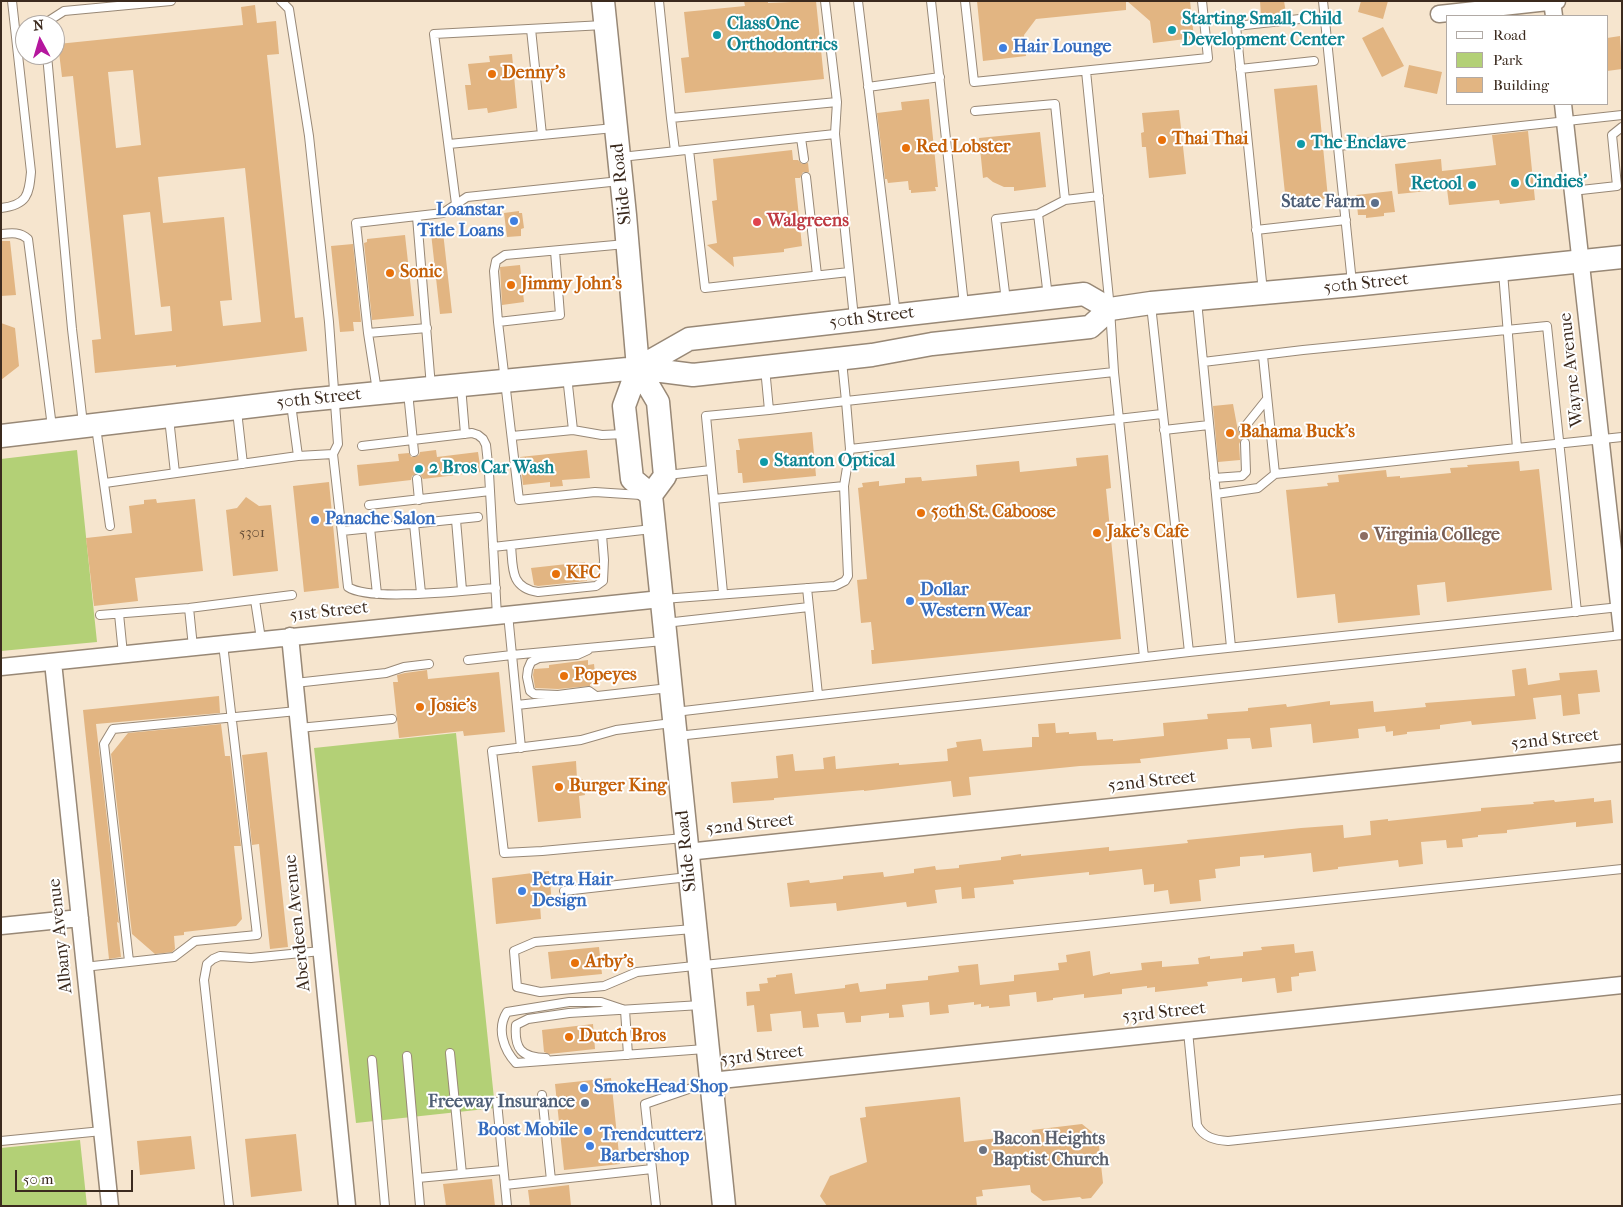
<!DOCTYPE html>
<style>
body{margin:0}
#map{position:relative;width:1623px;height:1207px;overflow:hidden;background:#f6e5ce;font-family:"IM FELL French Canon",serif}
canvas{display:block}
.frame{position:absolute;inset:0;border:2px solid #3b2a1e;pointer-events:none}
.legend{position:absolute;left:1446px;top:15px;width:162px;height:90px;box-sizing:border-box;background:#fff;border:1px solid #b1aaa5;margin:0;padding:6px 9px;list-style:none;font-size:15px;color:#3b2a1e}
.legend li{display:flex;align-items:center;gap:10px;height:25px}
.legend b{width:25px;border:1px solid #b1aaa5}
.north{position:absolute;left:15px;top:15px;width:50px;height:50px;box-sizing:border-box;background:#fff;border:1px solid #b1aaa5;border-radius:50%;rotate:354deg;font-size:14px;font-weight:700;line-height:20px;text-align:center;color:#3b2a1e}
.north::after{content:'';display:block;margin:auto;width:18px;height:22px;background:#b5179e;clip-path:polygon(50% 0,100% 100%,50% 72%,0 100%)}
.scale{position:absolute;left:15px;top:1170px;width:118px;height:22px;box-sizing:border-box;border:2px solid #3b2a1e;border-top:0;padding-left:6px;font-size:15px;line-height:18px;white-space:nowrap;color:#3b2a1e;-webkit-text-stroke:4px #fff;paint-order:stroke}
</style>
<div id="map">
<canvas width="1623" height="1207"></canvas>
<div class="frame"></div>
<ul class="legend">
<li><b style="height:6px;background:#fff"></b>Road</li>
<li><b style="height:14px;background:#b3d076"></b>Park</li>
<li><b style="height:14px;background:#e2b582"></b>Building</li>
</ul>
<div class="north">N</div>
<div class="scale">50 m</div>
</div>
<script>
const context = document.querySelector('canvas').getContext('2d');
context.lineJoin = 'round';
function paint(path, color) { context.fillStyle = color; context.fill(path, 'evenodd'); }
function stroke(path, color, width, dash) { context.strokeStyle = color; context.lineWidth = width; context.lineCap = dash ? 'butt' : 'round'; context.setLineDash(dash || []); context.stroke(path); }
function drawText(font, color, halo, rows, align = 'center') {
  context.font = font + ' "IM FELL French Canon",serif'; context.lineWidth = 4; context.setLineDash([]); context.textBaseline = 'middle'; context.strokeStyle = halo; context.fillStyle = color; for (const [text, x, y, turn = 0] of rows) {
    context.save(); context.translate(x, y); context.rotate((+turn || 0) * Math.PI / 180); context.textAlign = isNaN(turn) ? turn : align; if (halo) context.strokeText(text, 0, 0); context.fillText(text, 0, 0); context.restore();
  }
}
const green = new Path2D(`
 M77,450L97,642L1,651V459Z
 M456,733L495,1108L356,1123L314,748Z
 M80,1140L87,1206H1V1148Z`);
const building = new Path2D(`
 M744,1H768V3L816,1L824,79L685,93L681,58L689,57L684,12L745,6Z
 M977,1H1126V10L1036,19L1024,35L1026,56L983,61Z
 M1127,1H1190L1194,38L1153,43L1150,21Z
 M1260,1H1284L1286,13L1261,16Z
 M1361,1H1388L1383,19L1358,12Z
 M255,5L257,23L276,21L279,54L267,55L295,318L303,317L307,351L176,367V365L95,373L92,340L101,339L73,76L62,77L58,44L243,25L241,7ZM133,70L141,145L116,148L108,72ZM245,168L261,322L223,326L220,301L232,300L224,217L163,223L158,177ZM150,212L161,307L170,306L172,331L135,335L123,215Z
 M1383,27L1404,66L1382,77L1362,38Z
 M1620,36L1622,69L1607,71V38Z
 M512,54L517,108L488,113L487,108L468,110L465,85H471L468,64L490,62L489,56Z
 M1409,65L1442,72L1437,94L1404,87Z
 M1317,85L1328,198L1314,200L1315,206L1302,208L1301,201L1286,203L1274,89Z
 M929,99L938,187H935L936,191L911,193V190H909L908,181L888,183L887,179H885L877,113L902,110L901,102Z
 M1179,110L1186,174L1149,178L1146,147H1142L1141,133L1144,132L1142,113Z
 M1528,131L1535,200L1500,204L1499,200L1449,205L1447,189L1398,194L1395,164L1441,159L1442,171L1496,165L1492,135Z
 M1040,132L1046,187L1014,191V187H1004L993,182L987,177L983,178L979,138Z
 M792,150L793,160H798L802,164L808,163L809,172H803L800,178H795L802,246L784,249V252L733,257L734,267L707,245L717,243L712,201L717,200L713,159Z
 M1392,191L1395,212L1384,213V216L1366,218V215H1358L1356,195Z
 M519,211V213H522L524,228L521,229V236L507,237L504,213Z
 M443,232L452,313L440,314L431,233Z
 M405,235L414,316L372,320L364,243L367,242V239Z
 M1,241H10L16,295L1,296Z
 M353,244L361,322H353L354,331L340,332L331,246Z
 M520,265L524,302L502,305L500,267Z
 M1,323L15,328L19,366L1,380Z
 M1233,404L1238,431L1243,435L1248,431L1249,439L1242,438L1239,444L1240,460L1218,462L1213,406Z
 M812,432L816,476L743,483L742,473H738L736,450H740L738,439Z
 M436,450L437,457L478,452L481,472L423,479L420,474H416L412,476L411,480L359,486L357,465L399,461L398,454L409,453L411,457H415L419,455L420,452Z
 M587,450L590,478L562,480L563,486L550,487V482L523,485L520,457Z
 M1108,455L1111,488L1106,489L1121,639L872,664L871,650H874L871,622L861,623L857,580L867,579L858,488L863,487L862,483L879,481V486L905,483V478L921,477L922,481L977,476L976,465L1019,461L1020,472L1077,466L1076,458Z
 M1519,461L1520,471L1539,469L1552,590L1447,602L1445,582L1417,585L1420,615L1338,623L1335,594L1297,598L1286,490L1328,486L1327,483L1339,482L1338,475L1386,470L1387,477L1400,476V478L1451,473L1450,468L1468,467L1467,465Z
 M329,482L339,588L304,592L293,486Z
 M246,497L259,506L271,505L278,571L233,576L226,510L237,508Z
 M156,499L157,503L195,499L203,571L135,578L138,601L94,606L86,538L132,533L129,506L144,504V500Z
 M585,562L587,581L538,586L534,585L531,568Z
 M588,660V665L594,664L596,683L590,684V686L558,689L535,688L533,675L534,669L549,668V665Z
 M1526,668L1528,685L1560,680L1559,673L1597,670L1600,692L1578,694L1580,714L1563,716L1561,695L1533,698L1536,719L1472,725L1471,721L1440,725V729L1407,732V734L1393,736V731L1386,732L1385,726L1358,729L1359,738L1313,743L1311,724L1270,728L1272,747L1252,749L1250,738L1227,739L1228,749L1140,759L1141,763L1080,766L969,777L971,795L953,797L951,781L864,791V790L774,798V800L733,803L731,782L778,778L776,756L793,754L795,771L824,769L823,758L835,756L836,769L899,763V765L948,761L947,749L957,747L956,742L981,739L983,751L1032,747V737H1039L1038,724L1055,723L1056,733L1069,732V734L1096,732L1097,740L1113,739V741L1164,736L1163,723L1208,719L1207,714L1248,711V708L1286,704L1287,707L1330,701V705L1373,701L1374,712L1426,707L1425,703L1515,696L1512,670Z
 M427,670L428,679L499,672L505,732L464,736L463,731L399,738L393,682H398L397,675L405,673Z
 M219,696L220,713L96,724L119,923L117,922L121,957L109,959L83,710Z
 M221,724L225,756H230L241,846H234L242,919L236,926L184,932V935L174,936L175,949L172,952L155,954L132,934L111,754L128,733Z
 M267,752L288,947L270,949L259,844L252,845L242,755Z
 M576,761L577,779H583L585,795L579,796L581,818L538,822L532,766Z
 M1594,798V802L1611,800L1613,823L1576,827V822L1507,830V833L1478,835V837L1462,839L1463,847L1447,848L1446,840L1421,842L1423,864L1399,867L1398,860L1338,867V869L1313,872L1311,853L1264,858V855L1240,857V866L1215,869L1216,878L1199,880L1201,901L1170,904L1168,890L1154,892V884L1144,885L1142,869L1089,875V872L1013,880L1014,884L974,888L975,898L962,899L961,887L935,890L937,903L907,907L906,902L837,911L836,903L790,907L787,883L809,880L810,883L843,879V876L883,872L884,877L914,873V869L935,866L936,870L959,868V865L1001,860V857L1021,854V856L1109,847V851L1188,843L1187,840L1217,837L1301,828L1343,825L1344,838L1371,835L1370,821L1388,819V821L1481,811V808L1534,804L1533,802L1554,800L1555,802Z
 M549,871L552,904L540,905L541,919L496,924L492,878Z
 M1294,944L1295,953L1313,951L1316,971L1299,973V976L1291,977L1292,991L1277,993L1275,978L1242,982V978L1207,982L1208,986L1173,990L1155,992V987L1147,988V986L1122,989V994L1084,998V994L1053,998V1000L1037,1002L1036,992L1009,995L1010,1006L989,1008V1006L981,1007V1004L974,1005V1002L948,1005L949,1013L930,1015L929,1002L902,1005L904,1017L889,1018V1013L861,1016V1022L846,1023L844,1012L817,1014L819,1027L803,1028L801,1011L770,1014L772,1031L757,1032L754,1005L747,1006L746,992L760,991L759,984L768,983L767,978L776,977V975L792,973L795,994L845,988V985L858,983L860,992L886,989V984L928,980V976L959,972L958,966L978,964L980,985L1014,981V975L1059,970L1058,963L1067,962L1066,955L1090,951L1093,976L1110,972V974L1142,970L1141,963L1162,961V967L1199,964L1198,958L1210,956V959L1243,956V952L1262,950L1261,947Z
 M599,947L602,974L551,979L548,952Z
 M593,1024L595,1049L549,1054L544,1052L542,1030Z
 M611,1078L620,1164L564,1170L555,1084Z
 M960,1097L964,1142L1033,1134L1032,1130L1082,1124L1098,1137L1103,1183L1091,1198L1082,1199L1080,1197L1043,1201L1031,1192L1030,1185L982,1190L983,1196L976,1197L977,1206H827L820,1196L830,1176L867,1162L860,1118L866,1117L865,1107Z
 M296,1134L302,1191L251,1197L245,1139Z
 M191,1136L195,1169L140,1175L137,1141Z
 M492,1179L495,1206H446L443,1184Z
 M569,1185L571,1206H530L528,1190Z`);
const lane = new Path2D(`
 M281,1L289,9L309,136L329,322L338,444L333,454L348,587C370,602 466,590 496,588
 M659,1L671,118L837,102L825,1
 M858,1L896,315
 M931,1L964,305
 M965,1L974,82L1208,58L1202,1
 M1323,1L1352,283
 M48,25L50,20L64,11L171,1
 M531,29L542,135
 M47,55L72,329L83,424
 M1240,69L1314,61
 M1086,71L1110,309L1114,372L1144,657
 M868,87L940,77
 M837,102L835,134L854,318
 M975,111L1055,104L1065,200
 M671,118L675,151
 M801,138L804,159
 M449,144L614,128
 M1338,146L1622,115
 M689,150L705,288L849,272
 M621,157L835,134
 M806,177L817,275
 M1572,191L1617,186L1612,135L1622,127
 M456,204L434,34L604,25
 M1,208C27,205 29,195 31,172L12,1
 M1038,214L1065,200L1099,196
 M417,217L431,387
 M1256,230L1346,220
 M1,234C12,233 20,232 28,239L52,427
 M626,244L505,255L496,261L494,271L498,322L519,500L595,492L641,495
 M1503,272L1517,448L1622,437
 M1263,292L1236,26L1309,18
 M1006,301L996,219L1038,214L1048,297
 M1197,301L1231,647
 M498,322L560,315L555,251
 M368,333L427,328
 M1263,356L1275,474
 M1203,362L1303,350L1547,326L1577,612
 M461,386L465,434
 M377,391L368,333L356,223L443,213L467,197L620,181
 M408,392L414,452
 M291,404L298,456L333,454
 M769,410L846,401L842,361
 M237,411L243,464
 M169,418L175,473
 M96,427L110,526
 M1243,429L1267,399
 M573,430L602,435L625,434
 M1164,430L1209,425
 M512,436L573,430L567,376
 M362,446L472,433L478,435L483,439L486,445L489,473L497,616
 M850,449L1162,414
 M667,475L711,470
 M1214,478L1242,476L1246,472L1245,443
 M417,479L419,500
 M105,483L298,456
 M1216,494L1258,488L1275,474L1517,448
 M714,499L844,486
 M369,505L490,491
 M456,520L462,590
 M414,524L421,593
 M370,528L377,594
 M342,531L478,517
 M511,545C513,568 510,588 538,592L596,586L603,581L604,560L602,535
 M493,547L652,529
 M807,588L818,695
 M723,593L706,416L769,410L765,368
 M663,599L835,586L845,581L848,576L844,486L850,449L846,401L1114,372
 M255,600L261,639
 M189,608L193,647
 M119,614L123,654
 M508,614L512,655L663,641
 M100,615L189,608L292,595
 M665,623L809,607
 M588,650L577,655L539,658L531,662L528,669L527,677L530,691L534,694L558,695L589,691L596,696
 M1189,652L1620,607
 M468,660L512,655L521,748
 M295,683L386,673L404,667L429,664
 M517,705L669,688
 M675,712L1189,652L1151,305
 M672,723L616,730L581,740L492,751L504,853L542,851L684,838
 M299,728L392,719
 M677,736L1622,635
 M564,891L688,877
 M693,929L535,942L514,951L517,987L540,992L604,986L637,972L1622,869
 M129,961L104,744L113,729L297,711
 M84,967L174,957L195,941L257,935L223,644
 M625,1010L601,1002H569L507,1012C496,1029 504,1050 516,1063L705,1049
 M625,1010L628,1055
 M1188,1031L1197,1125C1204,1138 1215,1140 1228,1141L1622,1099
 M450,1053L462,1174
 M407,1056L420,1206
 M546,1058C521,1058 514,1048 516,1025L528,1019L569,1013L701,1005
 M372,1060L385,1206
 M542,1095L551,1180
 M497,1102L507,1206
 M1,1141L102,1131
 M418,1178L503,1170
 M505,1185L652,1169
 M229,1206L204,980L207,964L213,959L220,956L251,958L321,951
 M656,1206L645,1104L709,1082`);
const street = new Path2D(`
 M1552,1L1554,16
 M1439,14L1557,1
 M1563,104L1622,631
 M290,636L347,1206
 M53,662L110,1206
 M1,667L661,599
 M687,852L1622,753
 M1,926L80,918
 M711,1081L1622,985`);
const secondary = new Path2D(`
 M603,1L625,215L638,368L624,406L632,479L651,495
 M638,368L658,402L665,476L651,495L724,1206
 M638,368L689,339L1084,294L1110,309
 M1,436L296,401L638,368L693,375L872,355L932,344L1090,327L1110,309L1151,303L1353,285L1622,257`);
const markers = [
 [1172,30,5,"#0f9aa8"],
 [717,35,5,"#0f9aa8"],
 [1003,48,5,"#3f7fe0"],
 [492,74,5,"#e8710a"],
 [1162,140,5,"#e8710a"],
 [1301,144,5,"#0f9aa8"],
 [906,148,5,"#e8710a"],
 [1515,183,5,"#0f9aa8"],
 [1472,185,5,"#0f9aa8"],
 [1375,203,5,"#5c6f8a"],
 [514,221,5,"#3f7fe0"],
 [757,222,5,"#e0444e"],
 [390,273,5,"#e8710a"],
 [511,285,5,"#e8710a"],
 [1230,433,5,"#e8710a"],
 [764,462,5,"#0f9aa8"],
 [419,469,5,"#0f9aa8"],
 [921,513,5,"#e8710a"],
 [315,520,5,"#3f7fe0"],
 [1097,533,5,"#e8710a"],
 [1364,536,5,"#8d6e63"],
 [556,574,5,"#e8710a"],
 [910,601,5,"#3f7fe0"],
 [564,676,5,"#e8710a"],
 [420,707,5,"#e8710a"],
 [559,787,5,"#e8710a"],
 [522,891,5,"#3f7fe0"],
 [575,963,5,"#e8710a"],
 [569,1037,5,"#e8710a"],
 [584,1088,5,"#3f7fe0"],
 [585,1103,5,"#5c6f8a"],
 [588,1131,5,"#3f7fe0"],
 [590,1146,5,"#3f7fe0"],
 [983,1150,5,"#6b7280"]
];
const numberNames = [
 ["5301",252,533]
];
const cultureNames = [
 ["Starting Small, Child",1182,20],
 ["Development Center",1182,41],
 ["ClassOne",727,25],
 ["Orthodontrics",727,46],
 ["The Enclave",1311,144],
 ["Cindies'",1525,183],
 ["Retool",1462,185,"right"],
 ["Stanton Optical",774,462],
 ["2 Bros Car Wash",429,469]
];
const shopNames = [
 ["Hair Lounge",1013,48],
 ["Loanstar",504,211,"right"],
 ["Title Loans",504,232,"right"],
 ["Panache Salon",325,520],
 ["Dollar",920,591],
 ["Western Wear",920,612],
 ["Petra Hair",532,881],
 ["Design",532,902],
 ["SmokeHead Shop",594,1088],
 ["Boost Mobile",578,1131,"right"],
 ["Trendcutterz",600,1136],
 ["Barbershop",600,1157]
];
const foodNames = [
 ["Denny's",502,74],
 ["Thai Thai",1172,140],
 ["Red Lobster",916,148],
 ["Sonic",400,273],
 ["Jimmy John's",521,285],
 ["Bahama Buck's",1240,433],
 ["50th St. Caboose",931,513],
 ["Jake's Cafe",1107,533],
 ["KFC",566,574],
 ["Popeyes",574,676],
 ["Josie's",430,707],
 ["Burger King",569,787],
 ["Arby's",585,963],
 ["Dutch Bros",579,1037]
];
const streetNames = [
 ["Slide Road",622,184,-96],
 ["50th Street",1366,284,-6],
 ["50th Street",872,318,-7],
 ["Wayne Avenue",1572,370,-96],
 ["50th Street",319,399,-6],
 ["51st Street",329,612,-6],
 ["52nd Street",1555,740,-6],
 ["52nd Street",1152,782,-6],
 ["52nd Street",750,825,-6],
 ["Slide Road",687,851,-96],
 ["Aberdeen Avenue",298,923,-96],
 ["Albany Avenue",61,936,-96],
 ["53rd Street",1164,1013,-6],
 ["53rd Street",762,1056,-6]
];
const serviceNames = [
 ["State Farm",1365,203],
 ["Freeway Insurance",575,1103]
];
const healthNames = [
 ["Walgreens",767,222]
];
const educationNames = [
 ["Virginia College",1374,536]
];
const worshipNames = [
 ["Bacon Heights",993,1140],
 ["Baptist Church",993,1161]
];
paint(green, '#b3d076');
paint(building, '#e2b582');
stroke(lane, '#988876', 10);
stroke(street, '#988876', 19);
stroke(secondary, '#988876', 25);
stroke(lane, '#fff', 8);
stroke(street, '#fff', 16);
stroke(secondary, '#fff', 22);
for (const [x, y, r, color] of markers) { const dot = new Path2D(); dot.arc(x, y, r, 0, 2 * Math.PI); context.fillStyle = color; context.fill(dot); stroke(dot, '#fff', 2); }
drawText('15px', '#654d37', null, numberNames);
drawText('bold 18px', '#0d838f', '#fff', cultureNames, 'left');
drawText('bold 18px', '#366cbe', '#fff', shopNames, 'left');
drawText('bold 18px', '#c56008', '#fff', foodNames, 'left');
drawText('18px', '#3b2a1e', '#fff', streetNames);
drawText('bold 18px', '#4e5e75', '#fff', serviceNames, 'right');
drawText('bold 18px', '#be3a42', '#fff', healthNames, 'left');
drawText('bold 18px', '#785e54', '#fff', educationNames, 'left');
drawText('bold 18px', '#5b616d', '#fff', worshipNames, 'left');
</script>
